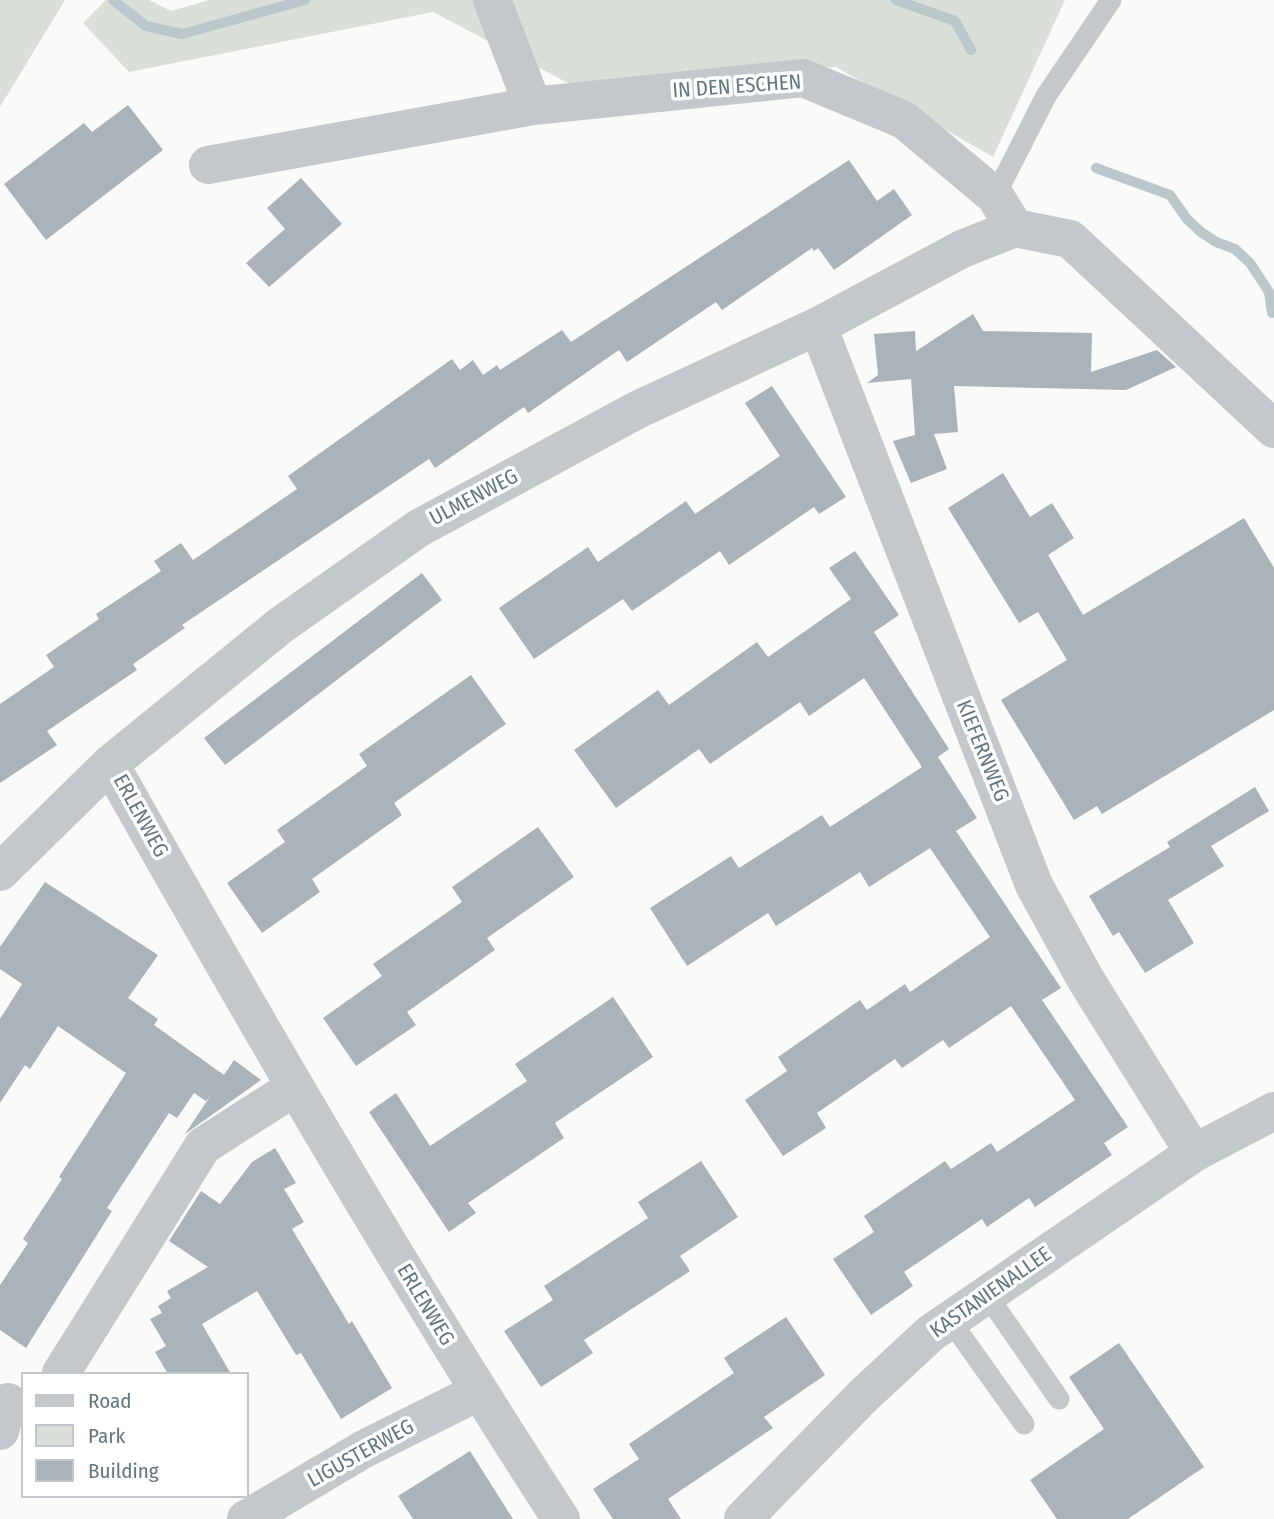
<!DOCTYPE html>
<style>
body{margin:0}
#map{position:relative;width:1274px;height:1519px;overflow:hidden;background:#fafaf8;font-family:"Fira Sans Condensed",sans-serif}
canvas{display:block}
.legend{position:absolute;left:21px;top:1372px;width:228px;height:126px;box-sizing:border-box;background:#fff;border:2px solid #c1c8cd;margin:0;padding:9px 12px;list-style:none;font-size:21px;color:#657683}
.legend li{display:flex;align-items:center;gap:14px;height:35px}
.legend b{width:35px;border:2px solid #c1c8cd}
</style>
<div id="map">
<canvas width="1274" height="1519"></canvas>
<ul class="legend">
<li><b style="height:9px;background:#c3c8cc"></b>Road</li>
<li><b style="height:19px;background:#dadfd7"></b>Park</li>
<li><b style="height:19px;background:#aab3b9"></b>Building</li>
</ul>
</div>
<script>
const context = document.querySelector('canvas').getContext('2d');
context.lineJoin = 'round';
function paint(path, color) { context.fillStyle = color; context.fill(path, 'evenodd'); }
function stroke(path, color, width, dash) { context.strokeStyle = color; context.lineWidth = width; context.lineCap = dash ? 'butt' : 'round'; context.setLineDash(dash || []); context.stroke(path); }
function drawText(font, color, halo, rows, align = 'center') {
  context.font = font + ' "Fira Sans Condensed",sans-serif'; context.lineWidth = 7; context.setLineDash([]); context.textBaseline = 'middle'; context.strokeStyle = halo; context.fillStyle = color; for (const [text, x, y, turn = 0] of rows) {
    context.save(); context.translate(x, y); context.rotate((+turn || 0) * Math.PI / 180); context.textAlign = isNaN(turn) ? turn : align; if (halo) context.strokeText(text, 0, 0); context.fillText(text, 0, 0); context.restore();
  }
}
const green = new Path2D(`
 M0,0H65L0,107Z
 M106,0H149L171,11L209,0H1065L993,157L836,67L568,83L433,12L129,72L83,23Z`);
const stream = new Path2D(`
 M113,0L146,26L182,34L305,0
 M896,0L955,21L971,50
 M1096,168L1170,195L1187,219L1201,232L1216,242L1235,249L1250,263L1269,292L1272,313`);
const building = new Path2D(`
 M128,105L163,150L46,240L4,184L84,123L92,132Z
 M849,160L877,201L894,189L912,215L834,270L818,248L814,251L812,248L722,310L716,302L627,362L619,350L528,413L524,407L435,468L429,459L182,625L185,628L133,664L137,670L47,731L57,745L0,783V704L54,667L46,655L99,619L96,614L161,571L154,561L181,543L193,560L297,489L288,476L452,359L460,370L473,360L483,375L497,365L500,370L562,330L571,342Z
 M301,178L342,224L269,287L246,263L285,229L267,208Z
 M973,314L983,331L1092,333L1091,372L1157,350L1176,367L1126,390L954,386L958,432L934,434L947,469L911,483L893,441L915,435L911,379L867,383L878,375L874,334L915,331L916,351Z
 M772,386L846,497L819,514L814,507L729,565L720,551L632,611L623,599L534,659L499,608L588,547L598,562L686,501L695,514L780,456L745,403Z
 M1003,473L1030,517L1052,503L1074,538L1048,555L1083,615L1244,518L1274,568V710L1102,814L1097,806L1074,820L1001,700L1067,660L1038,612L1019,623L948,508Z
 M855,551L899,615L874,632L949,749L935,759L938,757L977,818L956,831L1061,988L1042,1000L1128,1127L1104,1143L1112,1155L1035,1207L1029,1198L987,1227L982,1219L904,1272L913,1286L871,1315L833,1259L874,1232L864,1216L945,1161L951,1169L991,1143L997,1152L1075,1100L1011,1006L949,1048L943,1040L902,1068L895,1059L817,1113L826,1128L783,1156L745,1100L787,1071L778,1057L860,1000L867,1010L905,984L910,992L990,937L930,848L869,887L860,872L776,926L768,913L687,966L650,908L731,856L739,868L822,815L830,827L922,767L864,678L809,716L800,702L710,764L699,749L616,808L574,750L658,690L669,705L757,642L768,657L851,599L829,568Z
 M422,573L442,600L225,765L204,738Z
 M471,675L506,724L394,803L402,815L312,879L320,892L262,933L227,883L285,842L277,830L367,766L359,754Z
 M1255,787L1269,811L1211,846L1224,866L1168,900L1194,943L1145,973L1119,932L1113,936L1089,896L1170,847L1167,842Z
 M538,827L574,877L487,938L495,950L407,1012L416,1025L356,1066L323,1018L382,976L373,964L462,902L452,887Z
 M45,882L158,955L128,998L158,1019L154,1025L224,1075L234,1060L261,1080L185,1134L211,1095L206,1101L194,1093L177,1118L169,1113L107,1208L112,1211L26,1348L0,1330V1285L28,1243L23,1239L62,1179L59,1177L126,1073L58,1026L30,1069L25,1065L0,1103V1019L22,984L0,969V947Z
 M613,997L653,1057L555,1123L564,1138L468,1203L476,1213L449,1232L369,1112L396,1093L430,1146L527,1081L515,1064Z
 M275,1148L296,1183L284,1189L304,1222L292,1229L349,1324L352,1321L392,1388L341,1419L301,1353L296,1355L257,1291L202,1324L231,1374H168L155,1352L166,1346L150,1319L162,1313L158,1306L171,1298L167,1291L208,1267L169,1241L201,1191L220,1204L252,1162Z
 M701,1161L738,1217L680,1256L690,1271L584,1340L593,1353L541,1387L504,1331L553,1300L544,1286L648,1218L638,1202Z
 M786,1317L825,1375L764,1417L773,1428L668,1499L681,1519H613L593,1489L639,1459L629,1444L734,1373L724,1358Z
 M1119,1343L1204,1467L1128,1519H1057L1030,1480L1104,1429L1069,1377Z
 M470,1451L513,1519H413L398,1496Z`);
const lane = new Path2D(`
 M995,196L1046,96L1111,0
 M987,1295L1059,1399
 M950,1320L1024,1424`);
const street = new Path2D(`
 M492,0L533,106
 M208,165L533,106L803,78L904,120L995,196L1015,228L1070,239L1274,429
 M818,326L1034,885L1086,980L1194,1153
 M110,764C254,1019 401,1273 561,1519
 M0,872L110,764L281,625L419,528L637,410L818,326L962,249L1015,228
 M61,1373L203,1146L295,1087
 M0,1431L8,1402
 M246,1519L364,1449L478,1392
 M743,1519L863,1396L931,1333L1194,1153L1274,1111`);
const streetNames = [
 ["IN DEN ESCHEN",737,87,-4],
 ["ULMENWEG",474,498,-28],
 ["KIEFERNWEG",982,751,68],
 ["ERLENWEG",140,816,61],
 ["KASTANIENALLEE",991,1293,-35],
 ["ERLENWEG",425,1305,59],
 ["LIGUSTERWEG",361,1454,-29]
];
paint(green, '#dadfd7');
stroke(stream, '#bbc7cb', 10);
paint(building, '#aab3b9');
stroke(lane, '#c3c8cc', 21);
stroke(street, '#c3c8cc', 38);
drawText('21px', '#657683', '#fff', streetNames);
</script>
